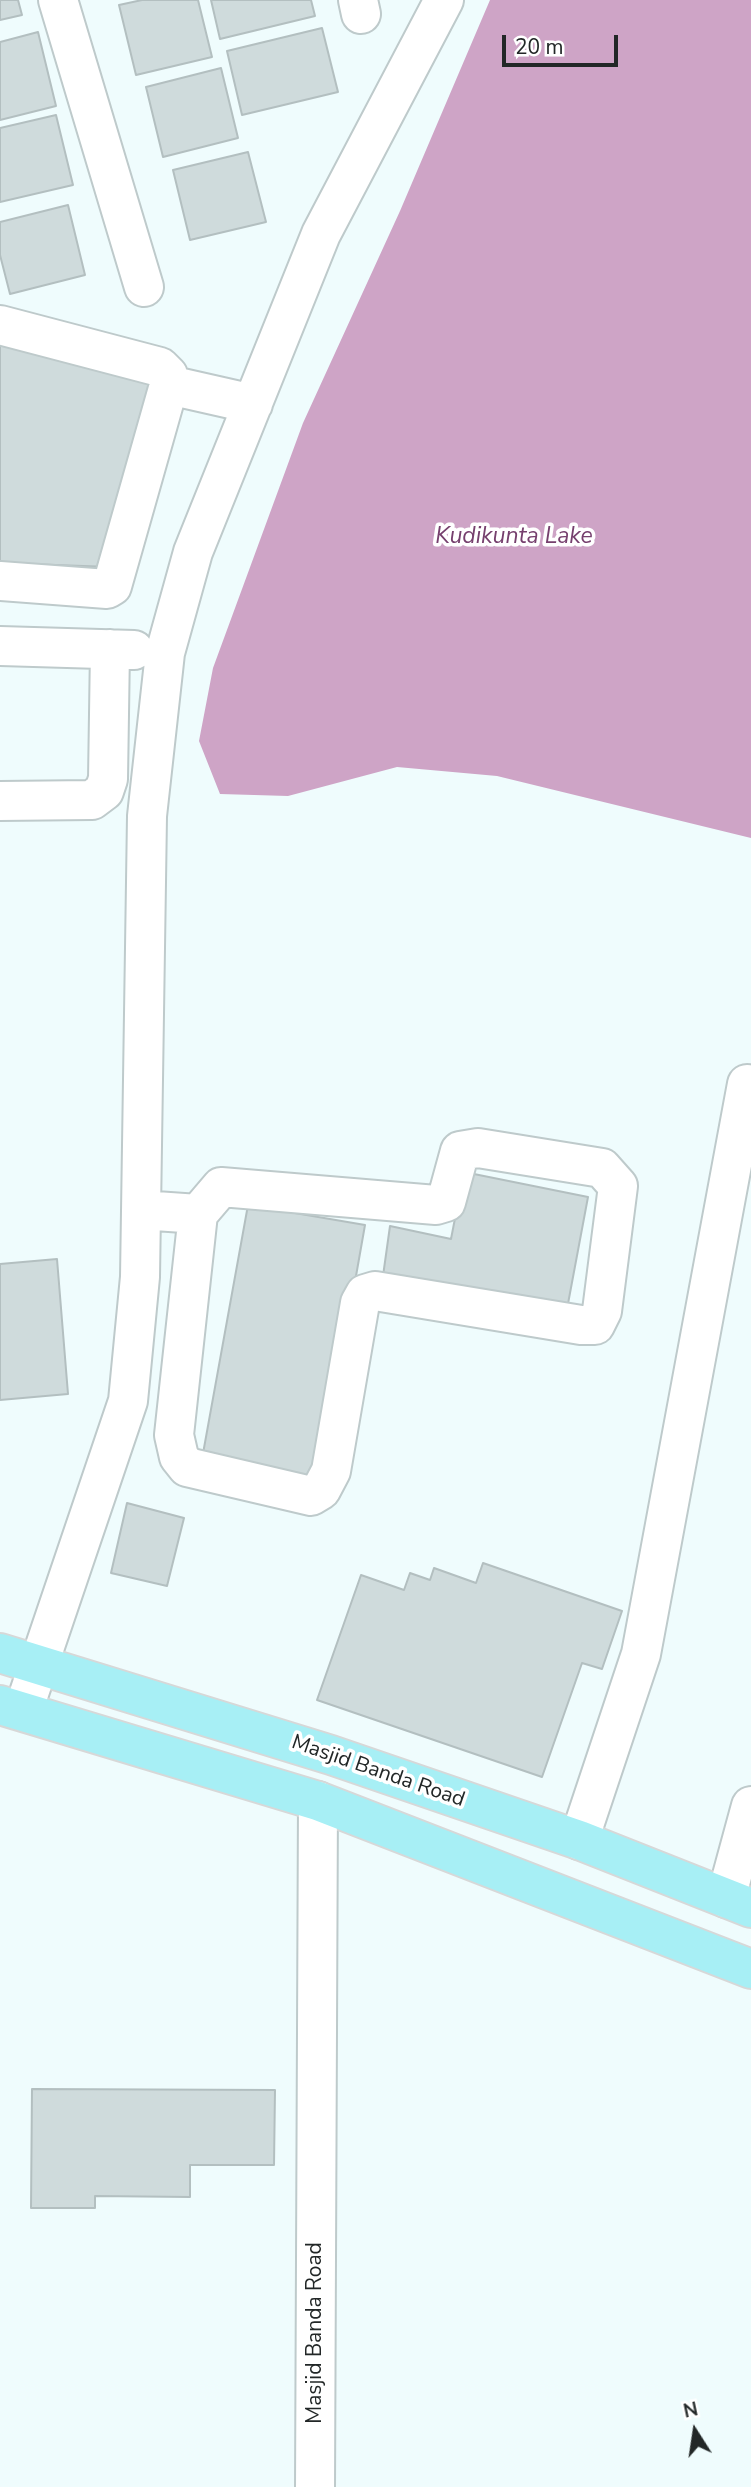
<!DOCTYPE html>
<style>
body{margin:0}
#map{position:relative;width:751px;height:2487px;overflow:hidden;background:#effcfd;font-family:"Nunito Sans",sans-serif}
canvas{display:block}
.north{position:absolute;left:660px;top:2396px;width:70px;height:70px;-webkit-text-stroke:5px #fff;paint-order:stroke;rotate:348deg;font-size:19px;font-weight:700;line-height:28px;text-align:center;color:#222727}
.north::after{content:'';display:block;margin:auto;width:24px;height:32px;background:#222727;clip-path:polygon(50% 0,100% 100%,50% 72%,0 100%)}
.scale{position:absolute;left:502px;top:35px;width:116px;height:32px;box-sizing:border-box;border:4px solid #222727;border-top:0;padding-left:9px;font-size:21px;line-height:24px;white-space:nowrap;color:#222727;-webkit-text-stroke:5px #fff;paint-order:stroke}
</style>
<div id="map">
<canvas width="751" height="2487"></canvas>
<div class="north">N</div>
<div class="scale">20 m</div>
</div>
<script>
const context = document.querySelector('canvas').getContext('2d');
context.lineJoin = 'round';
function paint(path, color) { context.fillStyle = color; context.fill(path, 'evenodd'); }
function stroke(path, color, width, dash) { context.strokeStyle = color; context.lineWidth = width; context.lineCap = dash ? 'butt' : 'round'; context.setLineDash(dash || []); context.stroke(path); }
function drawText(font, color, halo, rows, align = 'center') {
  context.font = font + ' "Nunito Sans",sans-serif'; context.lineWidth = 7; context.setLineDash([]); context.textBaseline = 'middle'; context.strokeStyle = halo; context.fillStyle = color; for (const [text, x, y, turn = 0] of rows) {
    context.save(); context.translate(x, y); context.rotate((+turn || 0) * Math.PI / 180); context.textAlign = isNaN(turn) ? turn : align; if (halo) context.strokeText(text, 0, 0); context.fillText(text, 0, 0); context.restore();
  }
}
const water = new Path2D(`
 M490,0H751V838L497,776L397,767L288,796L220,794L199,741L213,668L303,423L400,211Z`);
const building = new Path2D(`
 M0,0H18L22,15L0,20Z
 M142,0H198L212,57L136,75L119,5Z
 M211,0H311L315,16L220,39Z
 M322,28L338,92L242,115L227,51Z
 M38,32L56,106L0,120V42Z
 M221,68L238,138L163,157L146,87Z
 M56,115L73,185L0,202V128Z
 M248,152L266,222L190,240L173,170Z
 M68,205L85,275L10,294L0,255V222Z
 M0,340L153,375L111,567L0,563Z
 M464,1172L588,1197L567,1309L383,1276L390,1226L451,1239Z
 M248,1205L365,1225L320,1480L202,1459Z
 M57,1259L68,1394L0,1400V1264Z
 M127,1503L184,1518L167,1586L111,1573Z
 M483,1563L622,1611L602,1669L582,1663L542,1777L317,1700L361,1575L404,1590L410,1573L430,1580L434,1568L476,1583Z
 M32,2089L275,2090L274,2165H190V2197L95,2196V2208H31Z`);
const minor = new Path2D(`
 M58,0L144,287
 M358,0L361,14
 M0,325L160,367L168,375L169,385L112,586L107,589L0,581
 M169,385L253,404
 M0,646L134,650
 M0,801L92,800L104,791L108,779L110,649
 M141,1210L198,1214L221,1187L436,1205L446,1202L460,1151L478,1148L602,1168L618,1186L602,1311L595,1325H581L375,1291L365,1294L360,1303L331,1471L321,1490L311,1496L187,1467L179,1457L174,1435L198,1214
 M23,1711L128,1401L140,1277L147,816L165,653L193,552L321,234L444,0
 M579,1840L641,1654L747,1084
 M726,1898L751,1806
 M315,2487L318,1801`);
const major = new Path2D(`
 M0,1653L331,1755L579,1840L751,1908
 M0,1705L318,1801L751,1969`);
const streetNames = [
 ["Masjid Banda Road",378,1772,19],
 ["Masjid Banda Road",316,2333,-90]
];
const waterNames = [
 ["Kudikunta Lake",514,537]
];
paint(water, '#cea4c6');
paint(building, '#cfdbdc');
stroke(building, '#b3bfc0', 2);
stroke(minor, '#becacb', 42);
stroke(major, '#d7d8d8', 42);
stroke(minor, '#fff', 38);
stroke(major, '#a7eff5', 38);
drawText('21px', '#222727', '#fff', streetNames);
drawText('italic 23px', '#76406e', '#fff', waterNames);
</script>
